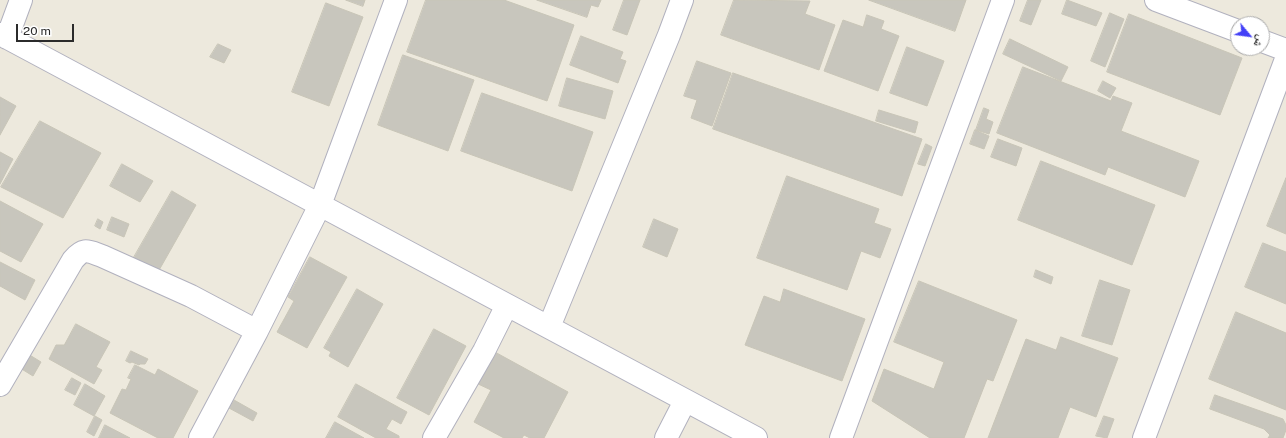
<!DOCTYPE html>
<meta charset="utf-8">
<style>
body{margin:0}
#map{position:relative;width:1286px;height:438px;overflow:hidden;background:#ede9dd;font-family:"Public Sans","Noto Naskh Arabic",sans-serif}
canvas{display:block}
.north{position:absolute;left:1230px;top:16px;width:40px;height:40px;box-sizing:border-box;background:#fff;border:1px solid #aaa;border-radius:50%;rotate:119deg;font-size:11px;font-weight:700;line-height:16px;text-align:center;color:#2b2b2b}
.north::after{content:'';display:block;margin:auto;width:14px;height:18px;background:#4340f7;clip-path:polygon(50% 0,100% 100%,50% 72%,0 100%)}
.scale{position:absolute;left:16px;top:24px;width:58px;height:18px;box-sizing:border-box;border:2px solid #2b2b2b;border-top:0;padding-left:5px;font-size:12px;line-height:14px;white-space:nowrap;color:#2b2b2b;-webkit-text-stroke:3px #fff;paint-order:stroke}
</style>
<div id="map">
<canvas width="1286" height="438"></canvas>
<div class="north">ش</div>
<div class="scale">20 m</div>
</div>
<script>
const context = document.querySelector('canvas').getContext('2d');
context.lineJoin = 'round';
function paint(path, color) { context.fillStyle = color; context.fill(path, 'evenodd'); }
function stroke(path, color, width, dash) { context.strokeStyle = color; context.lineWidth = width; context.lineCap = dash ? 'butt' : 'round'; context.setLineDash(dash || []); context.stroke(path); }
const building = new Path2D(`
 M346,0H365L363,6Z
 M426,0H504L574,25L547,101L407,52Z
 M537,0H601L598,7L591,5L587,17Z
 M624,0H640L627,35L613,30Z
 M734,0L810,1L805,14L835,25L819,70L721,35Z
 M869,0H966L955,31Z
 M1028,0H1041L1031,25L1020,21Z
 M1067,0L1102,13L1096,26L1062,14Z
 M326,3L363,17L329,106L292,92Z
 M1110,13L1124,19L1105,67L1091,61Z
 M1129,14L1242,58L1220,115L1107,72Z
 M867,15L884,21L881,29L899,36L878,91L824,71L843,20L863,27Z
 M581,36L623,52L620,59L626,61L618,83L570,65Z
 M1010,39L1068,67L1061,81L1003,54Z
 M218,44L231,50L224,63L210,57Z
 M907,47L944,61L927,106L890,93Z
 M403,55L474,80L448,151L378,125Z
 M697,61L731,73L712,126L691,118L697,100L684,96Z
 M1023,67L1111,101L1113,96L1132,103L1121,131L1199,161L1185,197L1108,167L1105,175L997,133Z
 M733,73L922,139L902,196L713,129Z
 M567,78L613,91L605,119L559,106Z
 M1103,81L1116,88L1110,98L1098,91Z
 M482,93L593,132L572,191L461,151Z
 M0,97L16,106L0,135Z
 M984,108L989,110L986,119L993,122L989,134L976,130Z
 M879,110L918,122L915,133L876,121Z
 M40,121L101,153L63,218L1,187Z
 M975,130L989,136L984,149L970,144Z
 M998,139L1022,148L1016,166L991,157Z
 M926,144L932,147L925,166L918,164Z
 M0,152L13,159L0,184Z
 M1041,161L1155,205L1132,265L1018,220Z
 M122,164L153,181L140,202L110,186Z
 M787,176L879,209L874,223L891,229L880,258L861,251L847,290L757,258Z
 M1286,178V234L1267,226Z
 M172,191L196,205L158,272L133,259Z
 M0,201L43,224L21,262L0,251Z
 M112,217L129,224L124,237L107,230Z
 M98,219L103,222L100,229L95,226Z
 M654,219L678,229L667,257L643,247Z
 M1263,243L1286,252V304L1245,287Z
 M310,257L347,277L307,348L277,332L294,301L288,297Z
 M0,262L35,280L25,300L0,286Z
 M1036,270L1053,277L1051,284L1034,277Z
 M1100,280L1130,290L1112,345L1082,336Z
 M919,281L1017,320L993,381L987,379L964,438H930L872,401L884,369L934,389L944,362L894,342Z
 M357,289L383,304L348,367L329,356L331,352L324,348Z
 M784,289L865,319L842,381L745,345L764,296L780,302Z
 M1236,312L1286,333V410L1209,379Z
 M76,324L110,342L96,367L102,370L94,384L49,359L56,345H64Z
 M434,329L466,346L429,415L397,398Z
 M1061,337L1118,358L1096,417L1070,407L1058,438H988L1026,339L1056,350Z
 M131,351L148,359L145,364H140L139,365L132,362L130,363L126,361Z
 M493,351L568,392L544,438H530L524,435L522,438H504L474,422L491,390L476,383Z
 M28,354L41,362L33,376L20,368Z
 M135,365L155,375L158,369L198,391L173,438H158L110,413L122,389L126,390L131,379L128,378Z
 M72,378L81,383L75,395L65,390Z
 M85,384L105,396L94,416L74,405Z
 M356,384L407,412L401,424L392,419L386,429L399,436V438H376L338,417Z
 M1215,395L1283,419L1286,425V430L1283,438H1268L1270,435L1264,429L1210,409Z
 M234,400L257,413L253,421L229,408Z
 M95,416L102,420L94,436L87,432Z
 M1104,416L1114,419L1107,438L1096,436Z
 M335,422L364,438H326Z
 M105,425L130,438H99Z`);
const minor = new Path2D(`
 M1156,0L1238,31
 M0,34L756,438
 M7,38L21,0
 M1262,41L1286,50
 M549,327L669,35L682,0
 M0,385L73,260C84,247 88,251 102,256L191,296L257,331
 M200,438L257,331L320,205L396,0
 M434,438L484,351L507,305
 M666,438L685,401
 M841,438L1003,0
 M1144,438L1286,59`);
paint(building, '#c8c6bd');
stroke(building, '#c8c5b7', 1);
stroke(minor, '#b1b1be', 24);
stroke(minor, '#fff', 22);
</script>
